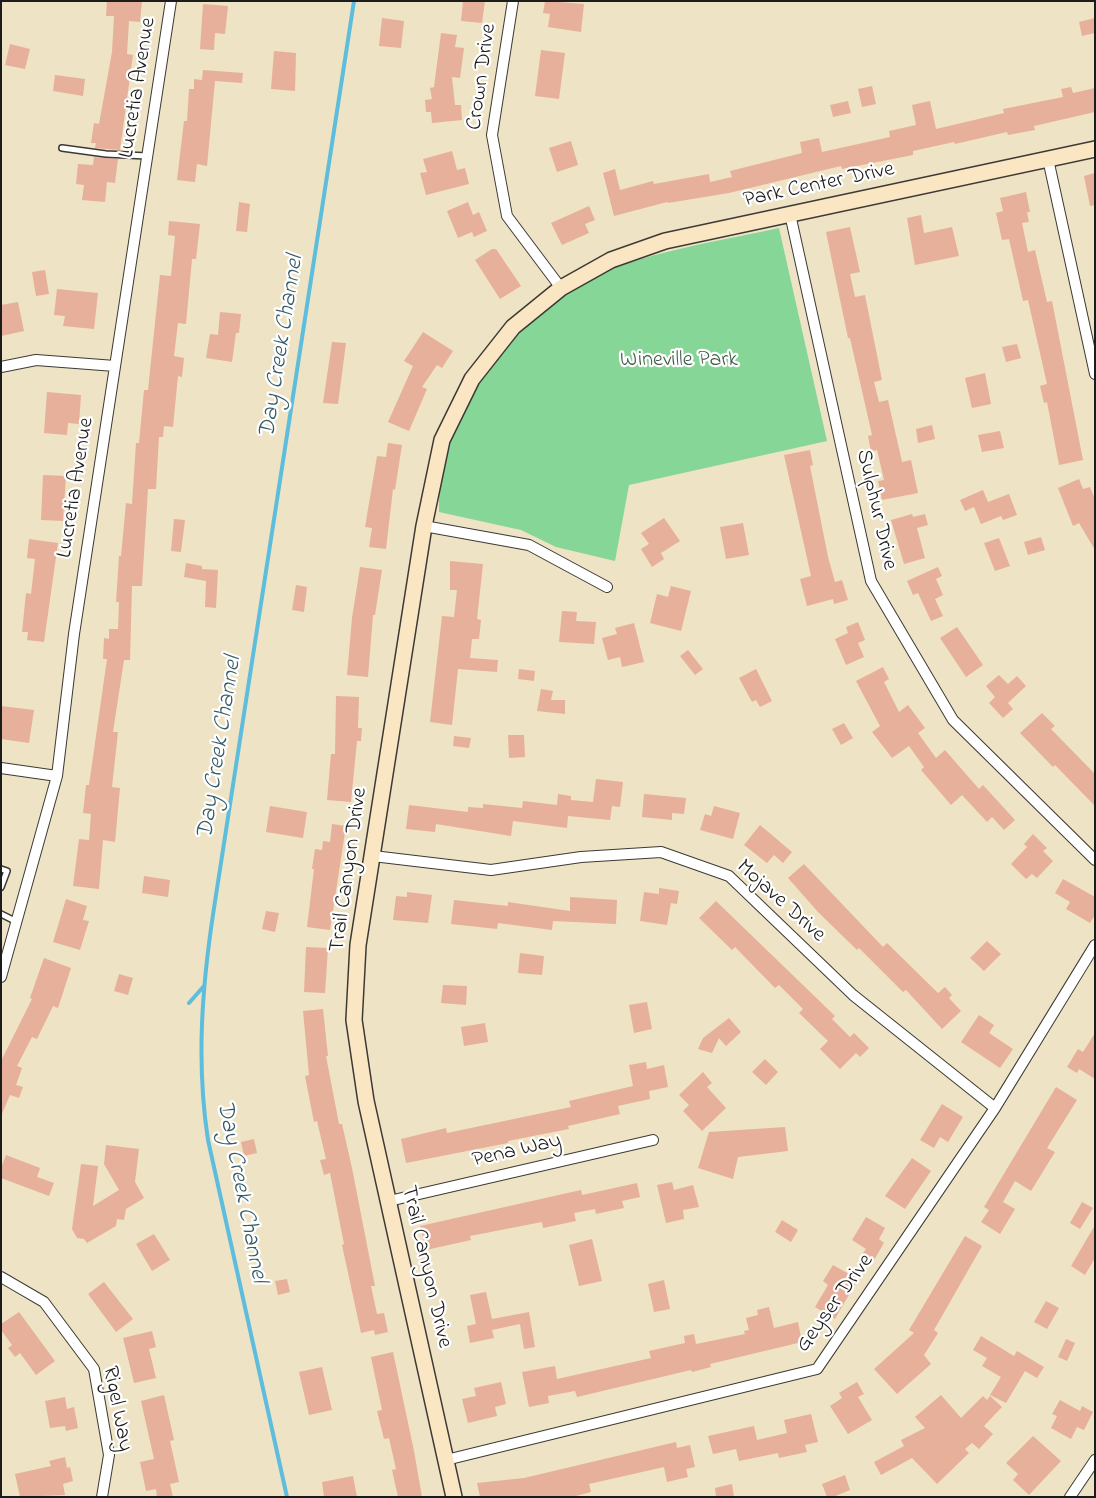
<!DOCTYPE html>
<style>
body{margin:0}
#map{position:relative;width:1096px;height:1498px;overflow:hidden;background:#eee3c5;font-family:"Indie Flower",sans-serif}
canvas{display:block}
.frame{position:absolute;inset:0;border:2px solid #1c1c1c;pointer-events:none}
</style>
<div id="map">
<canvas width="1096" height="1498"></canvas>
<div class="frame"></div>
</div>
<script>
const context = document.querySelector('canvas').getContext('2d');
context.lineJoin = 'round';
function paint(path, color) { context.fillStyle = color; context.fill(path, 'evenodd'); }
function stroke(path, color, width, dash) { context.strokeStyle = color; context.lineWidth = width; context.lineCap = dash ? 'butt' : 'round'; context.setLineDash(dash || []); context.stroke(path); }
function drawText(font, color, halo, rows, align = 'center') {
  context.font = font + ' "Indie Flower",sans-serif'; context.lineWidth = 4.5; context.setLineDash([]); context.textBaseline = 'middle'; context.strokeStyle = halo; context.fillStyle = color; for (const [text, x, y, turn = 0] of rows) {
    context.save(); context.translate(x, y); context.rotate((+turn || 0) * Math.PI / 180); context.textAlign = isNaN(turn) ? turn : align; if (halo) context.strokeText(text, 0, 0); context.fillText(text, 0, 0); context.restore();
  }
}
const green = new Path2D(`
 M779,228L827,441L629,485L615,561L556,547L521,530L439,512C439,501 439,489 441,478C455,401 516,319 583,280C591,276 602,273 611,269C665,249 723,240 779,228Z`);
const stream = new Path2D(`
 M189,1003L204,986
 M287,1497L208,1140C196,1062 202,986 214,908L354,1`);
const building = new Path2D(`
 M107,1H142L140,22L129,21L127,54L133,55L120,150L95,148L96,143H91L94,123L99,124L112,52L114,16H106Z
 M463,1H485L482,23L461,21Z
 M545,1L584,4L581,32L548,27L550,14L543,13Z
 M203,4L228,6L225,34L215,33L214,50L200,49Z
 M382,18L404,21L401,48L379,46Z
 M1095,18V33L1082,36L1079,22Z
 M441,33L457,35L455,47L464,48L460,78L452,77L455,105H461L462,120L432,123L431,112H426L425,100L432,99L430,88L434,87Z
 M10,44L30,49L25,69L5,65Z
 M541,50L565,53L559,99L535,96Z
 M274,51L296,53L295,91L271,89Z
 M203,70L243,73L242,83L215,81L207,166L197,164L195,182L177,180L184,121H187L189,89H194V79L202,80Z
 M55,75L85,79L83,96L53,91Z
 M872,86L876,104L862,107L858,89Z
 M1071,87L1073,93L1095,88V112L1034,126L1035,130L1008,135L1007,132L955,144L954,142L913,151V155L842,169L841,166L729,193L668,203L667,202L614,216L603,173L615,169L620,190L653,181L654,184L709,174L710,182L732,177L730,171L802,153L800,142L819,138L822,152L890,137L889,131L916,125L912,105L930,101L936,129L1004,113L1003,109L1063,97L1061,89Z
 M848,101L851,113L833,117L830,105Z
 M571,141L578,165L557,172L549,148Z
 M452,151L457,170L465,168L469,184L426,195L420,173L427,172L423,159Z
 M94,157L118,159L115,183L107,182L105,202L82,200L84,185L76,184L78,164L93,165Z
 M1095,173V205L1090,206L1084,176Z
 M1026,192L1030,212H1027L1029,222L1022,223L1028,252L1035,250L1047,302L1052,301L1083,460L1059,465L1047,402L1044,403L1040,386L1047,384L1028,300L1023,301L1009,239L1002,240L996,213L1003,211L1000,198Z
 M239,202L250,204L247,232L236,231Z
 M468,202L473,215L479,212L487,231L474,237L472,232L458,238L447,211Z
 M589,206L595,220L585,224L589,233L562,245L551,223Z
 M921,215L924,233L952,227L959,256L915,265L907,218Z
 M169,221L200,224L196,259H192L186,324L178,323L174,356L184,358L182,377L178,376L173,427L164,426L163,437H159L156,489H148L142,586H132L130,660H124L113,732H118L112,787L120,788L115,842L103,840L99,889L73,886L79,839L89,840L91,814L83,813L86,785H89L107,659H103L104,638L109,639V629H118L119,602H116L119,556H121L126,503L132,504L136,443H139L144,390H148L160,275L171,276L175,236L168,235Z
 M850,227L860,272L850,274L855,297L865,295L882,380L874,382L879,402L888,400L902,462L911,460L918,493L882,500L878,481L884,480L877,450L871,452L868,436L872,435L850,338H848L826,232Z
 M492,249H496L521,286L500,299L475,260Z
 M45,270L49,294L36,296L32,272Z
 M57,289L98,293L94,329L63,326L65,316L54,315Z
 M18,302L24,331L1,336V305Z
 M220,312L241,314L239,333H236L232,362L206,358L210,334L218,335Z
 M423,332L453,351L442,368L437,365L422,387L427,389L409,431L388,422L413,366L404,361Z
 M332,342L346,343L338,404L323,403Z
 M1017,344L1021,358L1006,362L1002,347Z
 M985,373L991,404L972,408L965,378Z
 M47,392L81,395L79,424L68,423L67,435L44,433Z
 M932,425L935,439L918,443L916,429Z
 M1000,431L1004,448L982,452L978,435Z
 M388,443L402,445L395,490L393,489L386,549L369,547L372,528L365,527L377,456L386,457Z
 M810,450L813,465L810,466L828,557L835,582L842,580L848,600L834,604L833,599L807,606L800,579L811,576L784,455Z
 M43,475L66,476L63,521L41,520Z
 M1079,479L1083,489L1090,487L1095,499V550L1079,523L1073,526L1058,488Z
 M983,490L988,502L1009,494L1017,515L1003,520L1001,516L981,524L974,507L965,511L960,500Z
 M912,514L913,517L925,514L928,525L917,528L925,558L904,564L891,520Z
 M664,518L680,541L661,553L664,559L652,567L641,549L649,544L641,533Z
 M174,519L185,520L181,552L171,551Z
 M743,523L749,555L726,559L720,527Z
 M1041,537L1045,550L1028,555L1024,542Z
 M999,538L1010,566L995,571L984,543Z
 M29,539L58,543L44,642L27,640L28,632H22L26,593L31,594L35,559L27,558Z
 M450,561L483,564L477,619L481,620L479,639H472L470,658L498,660L497,672L458,669L452,725L430,722L442,616L454,617L457,590H450Z
 M186,563L202,566V569L218,570L216,608L205,607L206,581L184,577Z
 M360,567L382,570L375,615H373L368,677L347,675L352,618Z
 M938,567L942,576L936,579L943,595L935,599L943,616L931,621L918,593L913,595L907,581Z
 M296,585L307,587L304,612L292,610Z
 M671,586L691,591L681,631L650,623L657,594L668,597Z
 M562,611L577,612L576,621L596,622L594,644L559,642Z
 M858,622L865,640L858,643L864,657L846,665L835,639L848,633L846,627Z
 M634,623L644,662L622,667L620,657L608,660L602,638L617,634L615,628Z
 M957,627L983,665L966,677L940,638Z
 M688,650L703,669L695,675L680,656Z
 M883,667L889,679L884,682L899,712L908,705L925,728L918,733L936,758L945,750L979,789L983,785L1015,820L1004,830L992,817L987,822L962,795L951,805L921,770L924,767L909,746L892,758L872,732L880,726L856,681Z
 M519,669L535,671L534,681L518,679Z
 M756,669L772,701L760,707L756,700L752,702L739,678Z
 M999,675L1008,684L1017,676L1026,686L1008,703L1013,709L1003,718L989,703L995,697L986,686Z
 M541,689L553,691L551,700H565V714L537,711Z
 M336,696L359,697L358,728H362L361,741H357L351,802L327,800L331,754H335Z
 M1,706L34,710L29,743L1,739Z
 M1042,713L1055,726L1051,729L1095,774V806L1055,765L1053,767L1020,733Z
 M844,723L853,738L841,745L832,729Z
 M508,735H524L525,757L509,758Z
 M454,736L471,738L469,748L453,746Z
 M596,779L623,782L620,807L612,806L610,820L568,816L567,828L513,821L511,836L436,824L435,832L406,829L409,805L468,812V807L483,808V804L522,808L523,801L557,805L558,794L571,796V800L593,802Z
 M644,794L686,798L684,814L672,813V820L642,817Z
 M270,806L307,812L303,838L266,832Z
 M714,806L740,813L733,839L700,830L705,814L711,816Z
 M332,824L346,826L330,930L307,927L314,869H312L315,849L322,850L323,841L330,842Z
 M760,825L792,852L783,863L774,855L767,863L744,845Z
 M1033,834L1047,848L1043,851L1053,861L1037,878L1032,874L1026,879L1011,864L1027,847L1024,844Z
 M804,864L883,947L887,943L938,993L945,987L952,995L949,998L961,1011L942,1029L906,990L903,992L859,948L857,950L818,912L788,878Z
 M144,876L170,880L168,897L142,893Z
 M1063,879L1095,897V915L1090,923L1066,909L1070,902L1055,893Z
 M659,888L679,891L677,904L671,903L667,925L640,921L644,892L659,894Z
 M407,892L432,895L428,923L393,920L396,896L407,897Z
 M570,897L617,900L616,924L553,921L552,930L498,923L497,929L451,924L454,900L508,906V902L570,911Z
 M66,899L87,906L83,920L89,921L80,950L53,942Z
 M716,901L835,1016L832,1019L850,1037L854,1033L869,1048L860,1057L856,1053L840,1069L820,1049L828,1041L799,1013L803,1009L779,985L775,988L735,947L732,950L699,918Z
 M266,911L279,913L275,932L262,929Z
 M987,941L1001,954L984,971L970,958Z
 M306,947L328,948L325,993L304,992Z
 M520,953L544,956L542,975L518,973Z
 M44,958L71,968L58,1008L53,1006L37,1039L32,1037L17,1066L22,1068L16,1085L23,1087L19,1098L10,1095L1,1116V1061L32,999L30,998Z
 M119,974L133,978L128,995L114,991Z
 M443,985L467,986L466,1005L441,1003Z
 M647,1002L652,1029L634,1033L629,1005Z
 M323,1009L328,1056H326L339,1124H342L352,1168L375,1286H371L377,1314L384,1313L388,1332L375,1335L374,1330L361,1333L342,1245L344,1244L330,1173L324,1175L320,1160L326,1159L317,1121L314,1122L305,1076L309,1075L303,1011Z
 M979,1015L994,1025L989,1033L1013,1049L1000,1068L961,1042Z
 M729,1018L741,1032L726,1046L719,1038L712,1053L698,1049L703,1038Z
 M485,1023L488,1042L464,1046L461,1027Z
 M1095,1033V1079L1079,1069L1077,1073L1067,1067L1078,1049L1083,1052Z
 M765,1059L778,1072L766,1085L752,1072Z
 M646,1062L647,1069L664,1065L668,1087L649,1091L650,1099L618,1106L620,1114L568,1126L569,1129L508,1141V1143L406,1163L401,1139L446,1128L447,1133L571,1107L569,1101L633,1086L629,1065Z
 M703,1072L712,1083L707,1087L726,1108L702,1131L683,1111L689,1105L679,1095Z
 M1056,1087L1077,1100L1047,1148L1055,1152L1031,1191L1015,1181L1003,1202L1015,1209L1000,1234L981,1222L989,1210L984,1207Z
 M942,1104L963,1117L948,1142L940,1137L934,1148L920,1140Z
 M785,1127L788,1151L738,1157L733,1179L698,1168L709,1132Z
 M254,1139L257,1153L244,1156L241,1142Z
 M106,1145L139,1149L135,1182L144,1198L126,1209L124,1220L117,1219L116,1226L87,1243L84,1239L77,1238L72,1229L81,1164L98,1166L93,1206L119,1190L104,1164Z
 M6,1155L40,1168L37,1177L54,1183L49,1196L1,1178V1168Z
 M912,1158L931,1171L905,1209L885,1196Z
 M672,1182L674,1190L693,1185L699,1207L683,1210L684,1219L666,1223L657,1185Z
 M637,1183L640,1197L622,1201L624,1208L596,1214L595,1209L574,1213L576,1221L543,1228L542,1222L470,1236L471,1240L426,1250L420,1226L581,1190L582,1195Z
 M1082,1202L1093,1208L1080,1229L1070,1223Z
 M866,1217L885,1228L879,1239L884,1243L874,1260L863,1253L866,1249L852,1240Z
 M782,1220L798,1230L791,1242L775,1232Z
 M1095,1225V1258L1085,1275L1071,1266Z
 M154,1234L170,1260L152,1271L136,1244Z
 M965,1236L982,1246L934,1330L938,1333L924,1355L931,1364L897,1394L874,1369L914,1333L909,1330Z
 M592,1239L602,1281L579,1286L569,1245Z
 M833,1265L858,1279L835,1319L815,1307L828,1285L823,1281Z
 M287,1279L290,1292L278,1295L275,1281Z
 M664,1280L670,1309L654,1312L648,1284Z
 M104,1282L133,1319L116,1332L88,1294Z
 M486,1292L492,1319L529,1312L535,1347L524,1349L520,1324L492,1330L494,1338L470,1343L467,1326L476,1324L470,1295Z
 M1046,1301L1059,1308L1047,1329L1034,1322Z
 M769,1307L774,1328L798,1322L802,1342L710,1364L711,1367L692,1372L691,1370L577,1397L575,1391L548,1396L549,1403L529,1407L522,1372L555,1366L557,1379L651,1358L649,1351L685,1343L684,1336L694,1334L696,1344L745,1334L744,1331L749,1330L746,1318L758,1315L757,1310Z
 M19,1312L55,1361L36,1375L20,1353L15,1357L8,1348L12,1345L1,1330V1324Z
 M152,1331L156,1347L149,1349L156,1378L134,1383L123,1338Z
 M981,1336L1014,1356L1017,1351L1044,1367L1037,1378L1025,1371L1006,1403L990,1395L1001,1377L982,1366L987,1358L973,1350Z
 M1066,1339L1075,1343L1067,1361L1058,1357Z
 M393,1352L414,1451L422,1497H398L392,1470L396,1469L389,1438L384,1439L377,1411L382,1410L371,1357Z
 M322,1367L332,1410L309,1415L299,1372Z
 M501,1382L506,1404L495,1407L497,1416L468,1423L462,1399L476,1396L474,1388Z
 M857,1382L864,1394L858,1397L872,1420L848,1434L830,1406L842,1398L839,1393Z
 M164,1395L174,1440L170,1441L179,1482L170,1484L173,1497H157L156,1489L146,1491L140,1462L154,1459L141,1401Z
 M941,1395L961,1418L983,1396L987,1400L990,1396L1002,1407L984,1426L993,1434L979,1449L972,1443L965,1449L969,1453L937,1484L912,1458L881,1475L874,1462L904,1446L901,1440L925,1428L915,1417Z
 M65,1397L67,1409L74,1407L78,1428L66,1431L65,1426L50,1428L45,1401Z
 M1060,1400L1080,1411L1082,1406L1093,1412L1084,1430L1077,1427L1071,1439L1051,1428L1057,1416L1052,1414Z
 M811,1414L818,1442L805,1445L807,1452L779,1458L778,1453L739,1461L736,1449L713,1454L708,1436L754,1426L757,1440L787,1433L784,1420Z
 M1033,1436L1061,1461L1029,1495L1013,1480L1018,1474L1006,1463Z
 M676,1442L677,1448L690,1445L695,1467L686,1469L688,1477L667,1482L664,1467L589,1484L591,1492L572,1497H480L477,1483L524,1478Z
 M65,1457L67,1468L70,1467L73,1481L63,1484L65,1495L20,1497L15,1474L51,1466L49,1461Z
 M845,1475L850,1490L833,1497H827L822,1484Z
 M353,1476L357,1497H324L322,1482Z
 M732,1484L734,1497H716L715,1488Z`);
const lane = new Path2D(`
 M62,148L106,154L147,156
 M1,869L7,871L1,887
 M1,914L17,922`);
const street = new Path2D(`
 M513,1L492,135L507,216L561,288
 M1048,159L1095,374
 M790,214L871,581L953,720L1095,860
 M1,367L36,360L115,366
 M424,526L529,545L607,587
 M1,768L57,776
 M373,856L491,870L581,857L661,852L729,876L853,995L995,1108
 M1,977L57,776L74,634L171,1
 M389,1201L653,1140
 M1,1277L44,1302L94,1369L109,1455L102,1497
 M446,1460L817,1369L995,1108L1095,945
 M1070,1497L1095,1460`);
const secondary = new Path2D(`
 M454,1497L366,1101L354,1020L358,945L424,526L442,440L472,379L513,327L561,288L611,260L665,241L1095,149`);
const streetNames = [
 ["Crown Drive",483,77,-82],
 ["Lucretia Avenue",139,88,-81],
 ["Park Center Drive",819,186,-12],
 ["Lucretia Avenue",77,488,-81],
 ["Sulphur Drive",875,510,77],
 ["Trail Canyon Drive",350,870,-82],
 ["Mojave Drive",780,902,42],
 ["Pena Way",517,1152,-13],
 ["Trail Canyon Drive",425,1267,77],
 ["Geyser Drive",836,1304,-54],
 ["Rigel Way",116,1409,79]
];
const parkNames = [
 ["Wineville Park",679,361]
];
const waterNames = [
 ["Day Creek Channel",283,347,-81],
 ["Day Creek Channel",221,748,-81],
 ["Day Creek Channel",240,1192,79]
];
paint(green, '#85d697');
stroke(stream, '#5ebddc', 4);
paint(building, '#e7b09a');
stroke(lane, '#3c3a35', 8);
stroke(street, '#3c3a35', 12);
stroke(secondary, '#3c3a35', 18);
stroke(lane, '#fff', 5);
stroke(street, '#fff', 10);
stroke(secondary, '#fbe6c4', 15);
drawText('22px', '#1c1c1c', '#fff', streetNames);
drawText('22px', '#415d47', '#fff', parkNames);
drawText('italic 24px', '#365c69', '#fff', waterNames);
</script>
